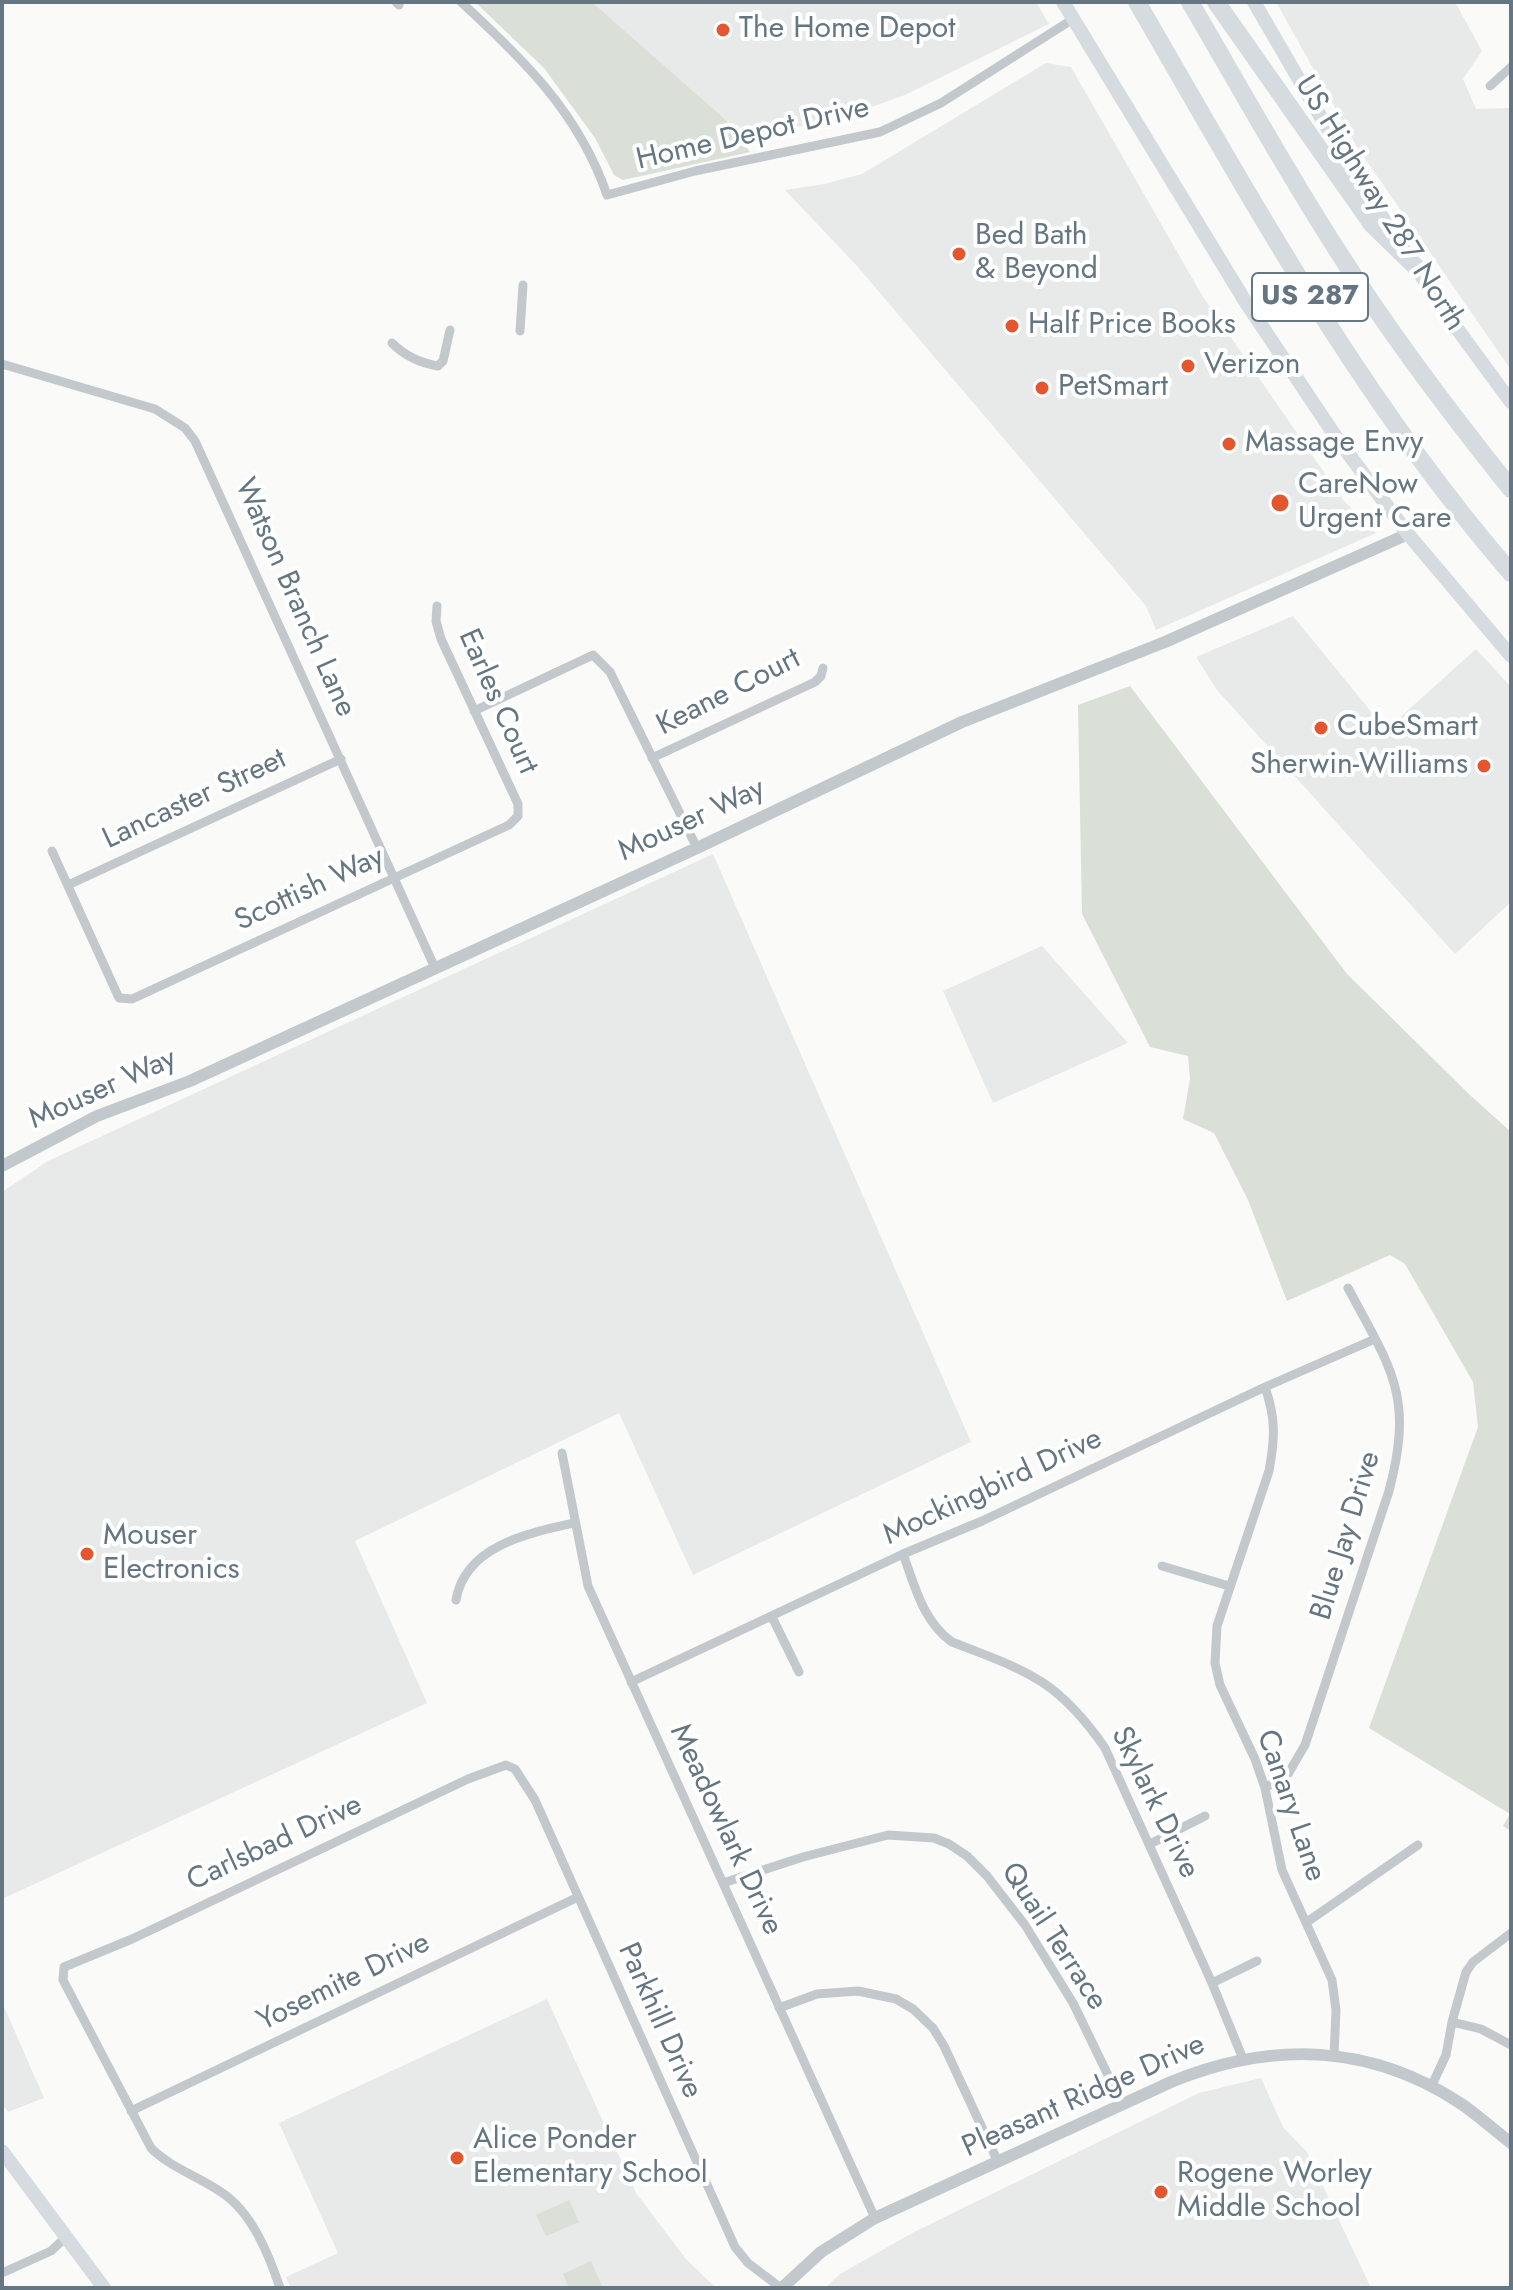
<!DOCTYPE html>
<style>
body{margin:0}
#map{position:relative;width:1513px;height:2290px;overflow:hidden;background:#fafaf8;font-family:Jost,sans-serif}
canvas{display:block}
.frame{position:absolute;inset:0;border:4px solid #657683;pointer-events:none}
</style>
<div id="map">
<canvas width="1513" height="2290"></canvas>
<div class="frame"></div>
</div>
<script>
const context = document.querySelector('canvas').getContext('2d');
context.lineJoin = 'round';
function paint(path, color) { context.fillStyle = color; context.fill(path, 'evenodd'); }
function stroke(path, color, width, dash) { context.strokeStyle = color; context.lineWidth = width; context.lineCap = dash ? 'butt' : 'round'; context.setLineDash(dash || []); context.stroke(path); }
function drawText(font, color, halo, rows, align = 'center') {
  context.font = font + ' Jost,sans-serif'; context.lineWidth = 8; context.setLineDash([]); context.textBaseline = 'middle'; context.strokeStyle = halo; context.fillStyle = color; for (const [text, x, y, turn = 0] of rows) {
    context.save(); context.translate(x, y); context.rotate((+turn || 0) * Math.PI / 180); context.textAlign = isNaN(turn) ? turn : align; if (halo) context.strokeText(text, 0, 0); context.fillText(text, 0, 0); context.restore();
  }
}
const built = new Path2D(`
 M592,2H1036L1049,24L905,95L833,121L739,137L725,119Z
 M1276,2H1455L1482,51L1463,79L1476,109L1511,108V370L1357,147Z
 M1046,63L1071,67L1203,297L1344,501L1376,533L1156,630L1146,606L857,266L785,190L824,184L862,174Z
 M1293,616L1386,730L1476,649L1511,687V902L1455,954L1217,690L1196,657Z
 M713,854L971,1442L693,1575L619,1413L355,1541L427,1703L2,1899V1192L48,1161Z
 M1042,946L1128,1043L993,1103L943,991Z
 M547,1999L636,2193L686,2259L716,2288H291L286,2277L338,2253L279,2123Z
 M2,2002L44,2098L8,2112L2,2104Z
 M1261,2078L1283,2127L1307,2152L1371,2288H829L828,2285L840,2274L914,2232L1199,2093Z`);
const green = new Path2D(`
 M475,2H592L725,119L750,152L623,180L614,175L595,138L544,68Z
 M1130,686L1347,974L1471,1096L1511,1132V1831L1503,1826L1510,1814L1369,1728L1478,1427L1473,1382L1405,1264L1390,1255L1287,1301L1248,1200L1214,1133L1183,1119L1190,1079L1188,1056L1150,1047L1082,914L1078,705Z
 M569,2200L579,2222L546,2236L536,2215Z
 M591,2261L603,2288H569L563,2274Z`);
const minor = new Path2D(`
 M396,2L399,5
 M461,2C523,59 579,113 607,195L695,171L880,132L941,103L1073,19
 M1490,86L1511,67
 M520,331L523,285
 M392,343C405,356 420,363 438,366L443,361L450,330
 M2,364L155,409L185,428L195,441L435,968
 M474,711L593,655L610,672L697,848
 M652,758L815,682L821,676L823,668
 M52,851L119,998L132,999L509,825L518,816V804L441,639L436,621L437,606
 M68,885L341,759
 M1265,1387C1276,1419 1275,1438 1269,1471L1217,1626L1215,1663L1220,1685L1255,1759L1265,1788L1282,1870L1332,1980L1336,2010L1334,2056
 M562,1453L588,1586L875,2218
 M903,1554C915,1586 923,1622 952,1642C1027,1671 1057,1679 1105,1748L1212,1983L1243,2059
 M1162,1566L1229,1586
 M456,1600C465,1546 528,1533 574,1523
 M772,1617L799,1672
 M631,1682L903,1554L982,1521L1265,1387L1375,1339
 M1265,1788L1288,1774L1305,1745L1389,1491C1414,1396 1392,1370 1348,1288
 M1150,1844L1205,1816
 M723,1883L803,1857L888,1835L934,1838L949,1844L967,1856L987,1876L1025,1925L1073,2003L1122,2104
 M1307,1922L1418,1845
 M1212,1983L1257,1961
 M779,2008L817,1994L858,1991L896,1999L913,2009L933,2028L944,2046L998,2162
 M1452,2022L1481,2029L1511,2045
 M1431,2087L1446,2055L1452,2022L1466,1972L1473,1962L1511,1933
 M131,2111L576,1898
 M2,2273L51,2251L66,2237
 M280,2288C269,2255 252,2212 221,2192C198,2176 171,2168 151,2148L63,1980L64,1967L132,1939L468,1779L506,1765L515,1769L535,1800L735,2247L748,2263L781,2288`);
const tertiary = new Path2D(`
 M2,1166L97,1116L190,1081L697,848L962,722L1165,642L1408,534
 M782,2288L821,2252L875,2218L1171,2082C1271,2041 1371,2043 1463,2105C1480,2117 1495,2131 1511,2143`);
const secondary = new Path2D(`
 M1063,2L1245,301L1336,437L1408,534L1511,656
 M1254,2L1358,181L1455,326L1511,402
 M2,2151L104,2288`);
const motorway = new Path2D(`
 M1137,2C1251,199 1361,400 1511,573
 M1190,2C1239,86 1286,171 1339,253C1391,335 1450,413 1511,489
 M1216,2L1372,224L1416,267`);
const markers = [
 [723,30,8,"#e4572e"],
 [959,254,8,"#e4572e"],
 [1012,326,8,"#e4572e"],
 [1188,366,8,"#e4572e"],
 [1042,388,8,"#e4572e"],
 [1229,444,8,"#e4572e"],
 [1280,503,10,"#e4572e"],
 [1321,728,8,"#e4572e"],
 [1484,766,8,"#e4572e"],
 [87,1554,8,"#e4572e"],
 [457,2158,8,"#e4572e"],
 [1161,2192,8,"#e4572e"]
];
const shields = [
 [1310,297,116]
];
const shieldNames = [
 ["US 287",1310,297]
];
const poiNames = [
 ["The Home Depot",739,30],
 ["Bed Bath",975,237],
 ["& Beyond",975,271],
 ["Half Price Books",1028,326],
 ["Verizon",1204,366],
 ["PetSmart",1058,388],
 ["Massage Envy",1245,444],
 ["CareNow",1298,486],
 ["Urgent Care",1298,520],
 ["CubeSmart",1337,728],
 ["Sherwin-Williams",1468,766,"right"],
 ["Mouser",103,1537],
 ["Electronics",103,1571],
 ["Alice Ponder",473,2141],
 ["Elementary School",473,2175],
 ["Rogene Worley",1177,2175],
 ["Middle School",1177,2209]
];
const streetNames = [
 ["Home Depot Drive",753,135,-13],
 ["US Highway 287 North",1379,204,58],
 ["Watson Branch Lane",294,598,66],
 ["Keane Court",729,693,-27],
 ["Earles Court",497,702,66],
 ["Lancaster Street",195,800,-25],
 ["Mouser Way",692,821,-25],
 ["Scottish Way",310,890,-25],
 ["Mouser Way",103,1090,-24],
 ["Mockingbird Drive",993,1488,-25],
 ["Blue Jay Drive",1347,1536,-73],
 ["Skylark Drive",1154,1803,64],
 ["Canary Lane",1290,1806,71],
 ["Meadowlark Drive",725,1830,65],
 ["Carlsbad Drive",275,1844,-25],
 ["Quail Terrace",1053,1937,57],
 ["Yosemite Drive",344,1983,-26],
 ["Parkhill Drive",659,2021,66],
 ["Pleasant Ridge Drive",1084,2097,-24]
];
paint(built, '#e8e9e9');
paint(green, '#dadfd7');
stroke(minor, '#c3c8cc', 9);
stroke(tertiary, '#c3c8cc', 12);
stroke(secondary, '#d6dbdf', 14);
stroke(motorway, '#d6dbdf', 18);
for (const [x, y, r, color] of markers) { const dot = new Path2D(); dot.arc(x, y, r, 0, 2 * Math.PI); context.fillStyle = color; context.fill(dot); stroke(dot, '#fff', 3); }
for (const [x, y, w] of shields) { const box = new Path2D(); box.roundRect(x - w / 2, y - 24, w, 48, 6); context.fillStyle = '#fff'; context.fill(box); stroke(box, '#657683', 2); }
drawText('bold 28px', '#657683', null, shieldNames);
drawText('30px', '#657683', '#fff', poiNames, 'left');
drawText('30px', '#657683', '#fff', streetNames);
</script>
